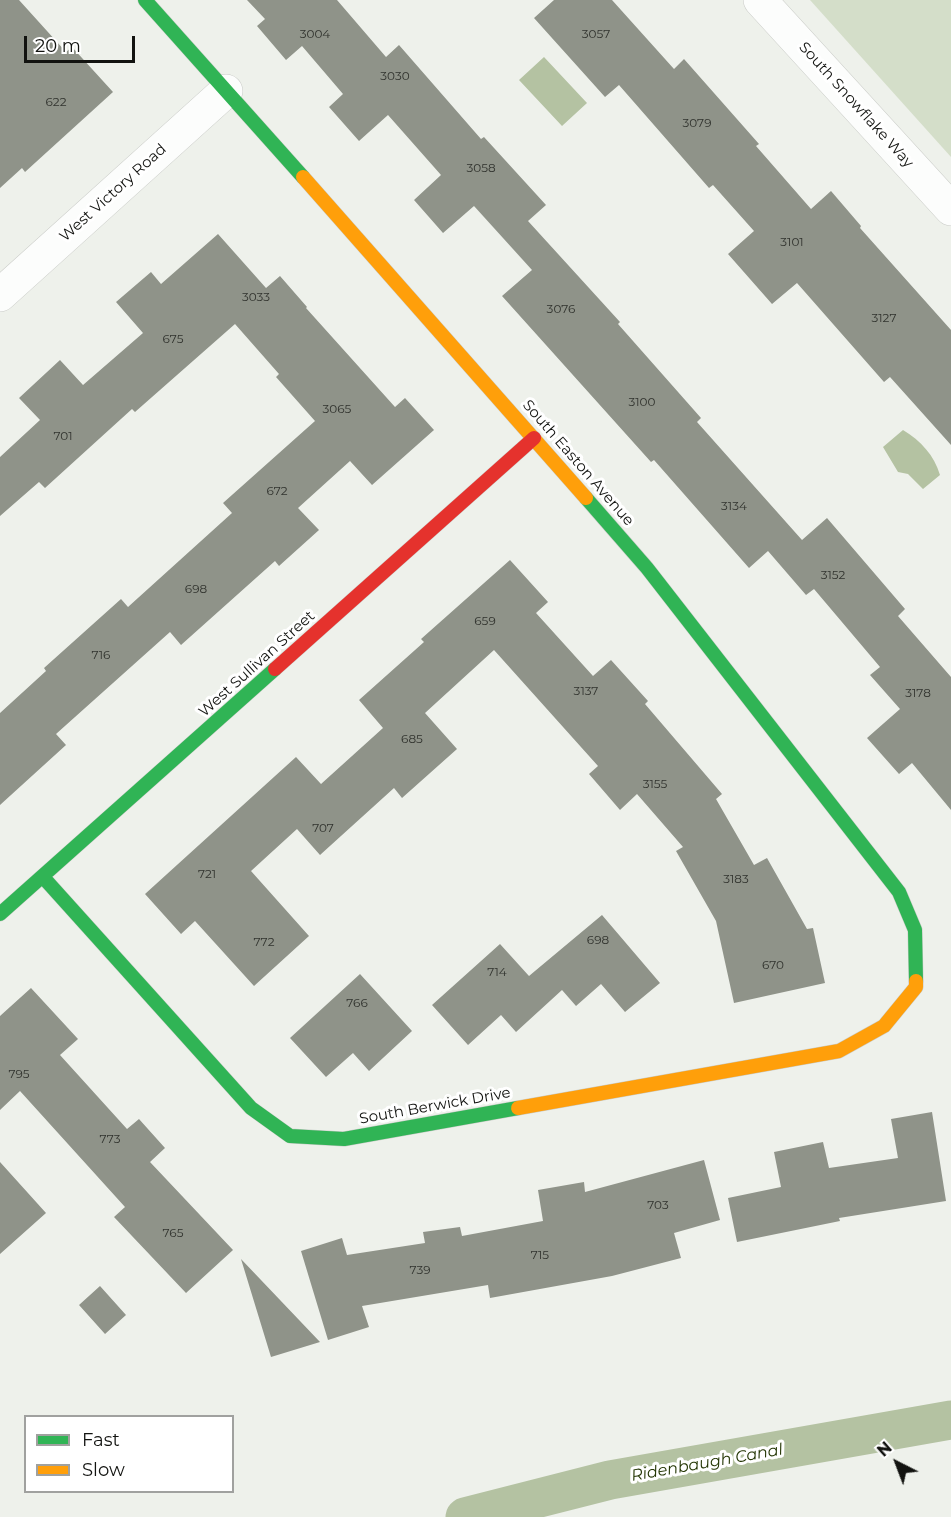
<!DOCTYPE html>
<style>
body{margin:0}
#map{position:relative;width:951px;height:1517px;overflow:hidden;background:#eef1eb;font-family:Montserrat,sans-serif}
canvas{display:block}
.legend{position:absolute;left:24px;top:1415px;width:210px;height:78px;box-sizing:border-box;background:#fff;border:2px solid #a0a19f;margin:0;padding:8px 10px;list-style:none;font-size:18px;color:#121310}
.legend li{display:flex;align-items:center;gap:12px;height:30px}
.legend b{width:30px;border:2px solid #a0a19f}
.north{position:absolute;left:867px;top:1433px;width:60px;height:60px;-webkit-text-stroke:4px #fff;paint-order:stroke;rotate:318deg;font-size:16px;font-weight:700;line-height:24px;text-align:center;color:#121310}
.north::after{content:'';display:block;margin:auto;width:21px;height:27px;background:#121310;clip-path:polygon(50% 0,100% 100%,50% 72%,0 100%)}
.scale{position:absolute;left:24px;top:36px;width:111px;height:27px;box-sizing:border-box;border:3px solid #121310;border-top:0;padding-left:8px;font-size:18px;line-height:21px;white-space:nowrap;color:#121310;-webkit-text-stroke:4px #fff;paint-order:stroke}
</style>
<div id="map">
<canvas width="951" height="1517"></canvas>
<ul class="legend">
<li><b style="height:8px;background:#30b455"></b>Fast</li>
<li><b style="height:8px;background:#ff9f0a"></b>Slow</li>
</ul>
<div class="north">N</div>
<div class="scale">20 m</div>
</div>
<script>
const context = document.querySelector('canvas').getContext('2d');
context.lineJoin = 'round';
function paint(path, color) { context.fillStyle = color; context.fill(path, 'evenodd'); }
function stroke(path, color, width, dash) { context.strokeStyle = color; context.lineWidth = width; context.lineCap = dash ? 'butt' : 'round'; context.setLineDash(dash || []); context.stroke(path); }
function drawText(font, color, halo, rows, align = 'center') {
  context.font = font + ' Montserrat,sans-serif'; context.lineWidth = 6; context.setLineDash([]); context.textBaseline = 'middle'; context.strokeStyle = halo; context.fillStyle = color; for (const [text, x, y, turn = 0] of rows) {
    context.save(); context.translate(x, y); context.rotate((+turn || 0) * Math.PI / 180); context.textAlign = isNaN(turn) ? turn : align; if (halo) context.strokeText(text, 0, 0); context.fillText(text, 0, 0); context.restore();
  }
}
const green = new Path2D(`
 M810,0H951V157Z`);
const water = new Path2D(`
 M544,57L587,103L562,126L519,80Z
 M903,430C921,441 934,455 940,475L923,489L908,474L898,472L883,447Z`);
const canal = new Path2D(`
 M465,1517L610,1480L951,1420`);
const building = new Path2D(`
 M0,0H19L66,52L72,47L113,92L25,172L22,168L0,188Z
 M247,0H337L386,57L399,45L481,139L484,137L546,205L528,221L620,322L618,324L701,418L697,422L802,540L827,518L905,609L898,616L951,677V810L912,763L899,774L867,738L900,709L870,675L880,667L814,589L806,595L768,551L749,568L654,460L651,462L502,296L532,270L474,206L443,233L414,200L441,175L388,115L359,141L329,107L343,94L302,46L286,60L257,26L265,19Z
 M554,0H612L674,69L684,59L759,144L756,146L811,209L831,191L861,226L860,228L951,330V445L890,377L884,382L797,283L772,304L728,254L754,231L713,185L709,188L619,85L605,97L534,18Z
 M218,234L266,288L280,276L307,307L306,308L395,407L405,398L434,430L372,485L350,461L298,508L319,530L279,566L275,561L181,645L170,632L56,734L66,745L0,805V713L46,671L44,668L121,599L128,607L232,513L223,503L315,421L276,377L279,374L235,324L135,412L132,409L45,488L39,482L0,516V457L40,420L19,398L60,360L83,385L143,333L116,302L151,272L161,284Z
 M510,560L548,602L536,613L593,676L611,660L648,701L645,704L722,794L716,799L754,865L767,858L807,929L813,928L825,983L734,1003L716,921L676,851L683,847L637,794L620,810L589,774L598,766L494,650L425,713L457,749L402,798L394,788L320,855L297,829L251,871L309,936L254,986L195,921L181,934L145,894L296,757L321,784L383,728L359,700L424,642L421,639Z
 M602,915L660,983L625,1012L601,984L576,1006L562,990L516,1032L501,1015L468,1045L432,1005L500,944L529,976Z
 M360,974L412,1031L369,1071L353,1053L326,1077L290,1038Z
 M31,988L78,1039L60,1055L127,1129L139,1119L165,1148L150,1162L233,1250L186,1293L114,1217L125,1207L20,1091L0,1110V1016Z
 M932,1112L946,1201L839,1218L840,1221L737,1242L728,1198L781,1187L774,1152L823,1142L829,1168L898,1158L891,1119Z
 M704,1160L720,1220L674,1233L681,1258L612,1276L490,1298L488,1285L362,1306L369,1327L328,1340L301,1251L342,1238L347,1255L425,1243L423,1232L460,1227L462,1236L543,1221L538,1190L584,1182L585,1192Z
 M0,1162L46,1213L0,1254Z
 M241,1259L320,1342L271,1357Z
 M100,1286L126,1315L105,1334L79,1305Z`);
const street = new Path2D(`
 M760,0L951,209
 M0,295L226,91`);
const fast = new Path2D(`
 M145,0L303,177
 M586,498L647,568L899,892L915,930L916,981
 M43,877L251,1108L290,1136L344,1139L518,1108
 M0,914L275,669`);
const slow = new Path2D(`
 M303,177L586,498
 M518,1108L839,1051L884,1026L916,987V981`);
const jam = new Path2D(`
 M275,669L534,438`);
const numberNames = [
 ["3004",315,34],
 ["3057",596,34],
 ["3030",395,76],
 ["622",56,102],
 ["3079",697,123],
 ["3058",481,168],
 ["3101",792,242],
 ["3033",256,297],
 ["3076",561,309],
 ["3127",884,318],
 ["675",173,339],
 ["3100",642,402],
 ["3065",337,409],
 ["701",63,436],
 ["672",277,491],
 ["3134",734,506],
 ["3152",833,575],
 ["698",196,589],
 ["659",485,621],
 ["716",101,655],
 ["3137",586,691],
 ["3178",918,693],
 ["685",412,739],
 ["3155",655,784],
 ["707",323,828],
 ["721",207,874],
 ["3183",736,879],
 ["698",598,940],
 ["772",264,942],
 ["670",773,965],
 ["714",497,972],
 ["766",357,1003],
 ["795",19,1074],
 ["773",110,1139],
 ["703",658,1205],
 ["765",173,1233],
 ["715",540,1255],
 ["739",420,1270]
];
const streetNames = [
 ["South Snowflake Way",856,105,48],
 ["West Victory Road",113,193,-42],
 ["South Easton Avenue",578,463,49],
 ["West Sullivan Street",257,664,-42],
 ["South Berwick Drive",435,1106,-10]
];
const waterNames = [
 ["Ridenbaugh Canal",707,1463,-10]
];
paint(green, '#d4dec9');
paint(water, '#b4c2a2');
stroke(canal, '#b4c2a2', 39);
paint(building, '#8f9389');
stroke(street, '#c9cbc7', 34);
stroke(fast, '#c9cbc7', 15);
stroke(slow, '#c9cbc7', 15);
stroke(jam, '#c9cbc7', 15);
stroke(street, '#fcfdfc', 33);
stroke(fast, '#30b455', 14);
stroke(slow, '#ff9f0a', 14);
stroke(jam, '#e5322d', 14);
drawText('12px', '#31332e', null, numberNames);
drawText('15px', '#121310', '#fff', streetNames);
drawText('italic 16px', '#243604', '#fff', waterNames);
</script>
